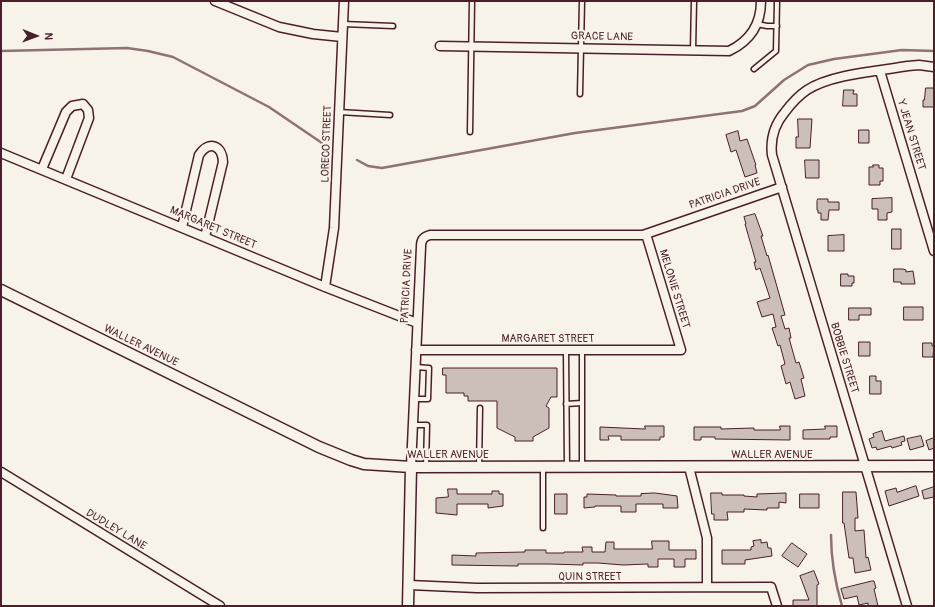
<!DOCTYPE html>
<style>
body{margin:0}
#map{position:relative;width:935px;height:607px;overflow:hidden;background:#f7f3e8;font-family:Pangolin,sans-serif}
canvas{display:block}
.frame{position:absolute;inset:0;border:2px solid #4a1f2b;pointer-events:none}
.north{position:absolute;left:16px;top:16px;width:40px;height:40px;-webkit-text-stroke:3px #f7f3e8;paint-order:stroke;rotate:91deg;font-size:11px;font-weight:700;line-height:16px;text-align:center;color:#4a1f2b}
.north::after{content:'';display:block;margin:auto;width:14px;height:18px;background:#4a1f2b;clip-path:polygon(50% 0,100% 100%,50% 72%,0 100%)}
</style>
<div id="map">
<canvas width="935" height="607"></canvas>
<div class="frame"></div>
<div class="north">N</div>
</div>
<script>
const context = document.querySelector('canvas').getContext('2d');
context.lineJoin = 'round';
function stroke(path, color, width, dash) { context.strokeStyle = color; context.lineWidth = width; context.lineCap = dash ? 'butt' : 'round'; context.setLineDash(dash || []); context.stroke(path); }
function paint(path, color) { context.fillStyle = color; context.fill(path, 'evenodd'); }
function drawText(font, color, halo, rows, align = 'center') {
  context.font = font + ' Pangolin,sans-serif'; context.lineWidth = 4; context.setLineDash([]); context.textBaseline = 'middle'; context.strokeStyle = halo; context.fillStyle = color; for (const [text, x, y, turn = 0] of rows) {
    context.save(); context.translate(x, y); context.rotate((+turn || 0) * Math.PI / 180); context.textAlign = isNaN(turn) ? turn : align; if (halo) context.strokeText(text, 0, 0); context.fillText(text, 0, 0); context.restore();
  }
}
const stream = new Path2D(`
 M1,51L127,48L148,51L173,57L269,107L322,143
 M357,160L368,166L382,168L575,133L742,111L755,106L784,80L808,65L834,59L902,50L934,51
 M831,535C831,560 835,582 842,606`);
const building = new Path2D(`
 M926,88H934V107H923V100H924Z
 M844,90H854L853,94H857V106H843Z
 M798,119H812L810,148H796V137H798Z
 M859,130H869V143H859Z
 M738,131L740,141L747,139L756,165H755L757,173L745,177L736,150L731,152L726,135Z
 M805,160H819V178H806Z
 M873,165H879V168H883V181H880V185H869V167H873Z
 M892,198V212L887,213V220H878V209H872V199Z
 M818,199H828V202H839V210H829L828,220H821V213H818V210H817V201Z
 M755,214L763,236H761L767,256L768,255L785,315L781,316L785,329L789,328L791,338H789L796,363L799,362L804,378L801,379L805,396L795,399L790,382L786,384L781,366L785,364L780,345L778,346L772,328L776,327L773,314L762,317L757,302L770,298L760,268L756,270L754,262H756L745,224H746L744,217Z
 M892,229H901V249H892Z
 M844,235V251H828V236Z
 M894,269H903L906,270V272L913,271L915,284H901V282H894Z
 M841,274H848V276H854V283H852V286H841Z
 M904,307H923V320H904Z
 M849,308H871V315H859V320H849Z
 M859,342H870V356H859Z
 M923,343H932V346H934L933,357H923Z
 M443,368H557V397H551L546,406L549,408V428L533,437V441H515V437L497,428V401H468V396H464V393H446V375H443Z
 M870,376H876V381H881V394H870Z
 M645,426H664V437H660V440H621V436H608L609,440H600V427L645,429Z
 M780,426H790V440L715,439V437H701V440H694V427H721V429L754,428V430H780Z
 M825,426H837V437H830V439H803V430L825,429Z
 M882,431L885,441L904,436L905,441L901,442L902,445L892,448L891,446L877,450L876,447L872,448L869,439L874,437L873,434Z
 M921,436L924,446L910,450L907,439Z
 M934,438V448L929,450L926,441Z
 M916,486L919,496L889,506L885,491L896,488L897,492Z
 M934,487V497L924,499L922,491Z
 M448,489H457V494H492V491H499V494H503V506L488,508V504H457V515L436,513V498L448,497Z
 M843,492H856L858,518H855V531L864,530L866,558L868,557L871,570L855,573L853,558H849L844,523H843Z
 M655,493L677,496L678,508H663V504H636V512H621V506H595V507L584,508V497H587V494L616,495V496H641V494Z
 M711,493H722V495H744V496L757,497V494L786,493V503L779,502V508H767V510L744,509V512H727L728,520H714V514H712Z
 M555,494H567V514H555Z
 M800,494H819V508H800Z
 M761,540V543L767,542L768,548H771L772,556L745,560V564H722V550H751V547L754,546L753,541Z
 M652,541H669V550H696V559H685V567H674V559H658V567H648V564L623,565L598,563H583V565L549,564H518V566L452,565V555L476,556V553L525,552V550H546V553H564V552H583L582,547H592V552H605L606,542H614V549H652Z
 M792,543L807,554L798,567L782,556Z
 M814,571L819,584L817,585V606H793V600H809L800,576Z
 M872,581H874L876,588L874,589L878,606H868V603L859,605L857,596L844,599L841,589Z`);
const service = new Path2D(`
 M343,24L393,26
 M757,24L767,26H777
 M693,50L694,1
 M754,69L776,51L777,1
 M580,94L582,1
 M339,112L390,115
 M470,132L472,1
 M566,350L567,467
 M582,350V467
 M414,399H428L429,368L415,367
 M566,404L582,403
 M413,425H427L426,467
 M479,467L480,408
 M543,528V467`);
const minor = new Path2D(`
 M215,1L279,27L313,34L342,37
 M440,46L729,51C750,41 761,24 761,1
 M880,71L934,251
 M1,153L325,287L417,323
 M42,169L66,112L72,106L83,104L88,110L89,118L66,179
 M182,227L199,155C209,140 222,145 223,162L205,237
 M325,287L334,228L344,1
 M416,350H681L646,234
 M411,467L421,247C421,240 423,237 430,235H643L782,187
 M689,467L707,538V587
 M1,472L220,606
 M409,585L477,588L771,587L777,606
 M907,606L772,155C770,138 774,125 785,112C791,104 798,96 807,90C831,74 879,71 908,66L919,65L934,67`);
const tertiary = new Path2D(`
 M1,290L319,447L351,460L364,464L411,467L934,466
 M408,606L411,467`);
const streetNames = [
 ["GRACE LANE",602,37,1],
 ["Y JEAN STREET",911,135,73],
 ["LORECO STREET",327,144,-88],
 ["PATRICIA DRIVE",725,194,-19],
 ["MARGARET STREET",213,228,23],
 ["PATRICIA DRIVE",407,286,-87],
 ["MELONIE STREET",674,289,73],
 ["MARGARET STREET",548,339],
 ["WALLER AVENUE",141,346,26],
 ["BOBBIE STREET",844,358,73],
 ["WALLER AVENUE",448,455],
 ["WALLER AVENUE",772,455],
 ["DUDLEY LANE",116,530,31],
 ["QUIN STREET",590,577]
];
stroke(stream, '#8e7275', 2.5);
paint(building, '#ccbfb9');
stroke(building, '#4a1f2b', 1);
stroke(service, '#4a1f2b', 7);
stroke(minor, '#4a1f2b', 11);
stroke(tertiary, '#4a1f2b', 13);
stroke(service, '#f7f3e8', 4);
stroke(minor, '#f7f3e8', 8);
stroke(tertiary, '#f7f3e8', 10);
drawText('11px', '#4a1f2b', '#f7f3e8', streetNames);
</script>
